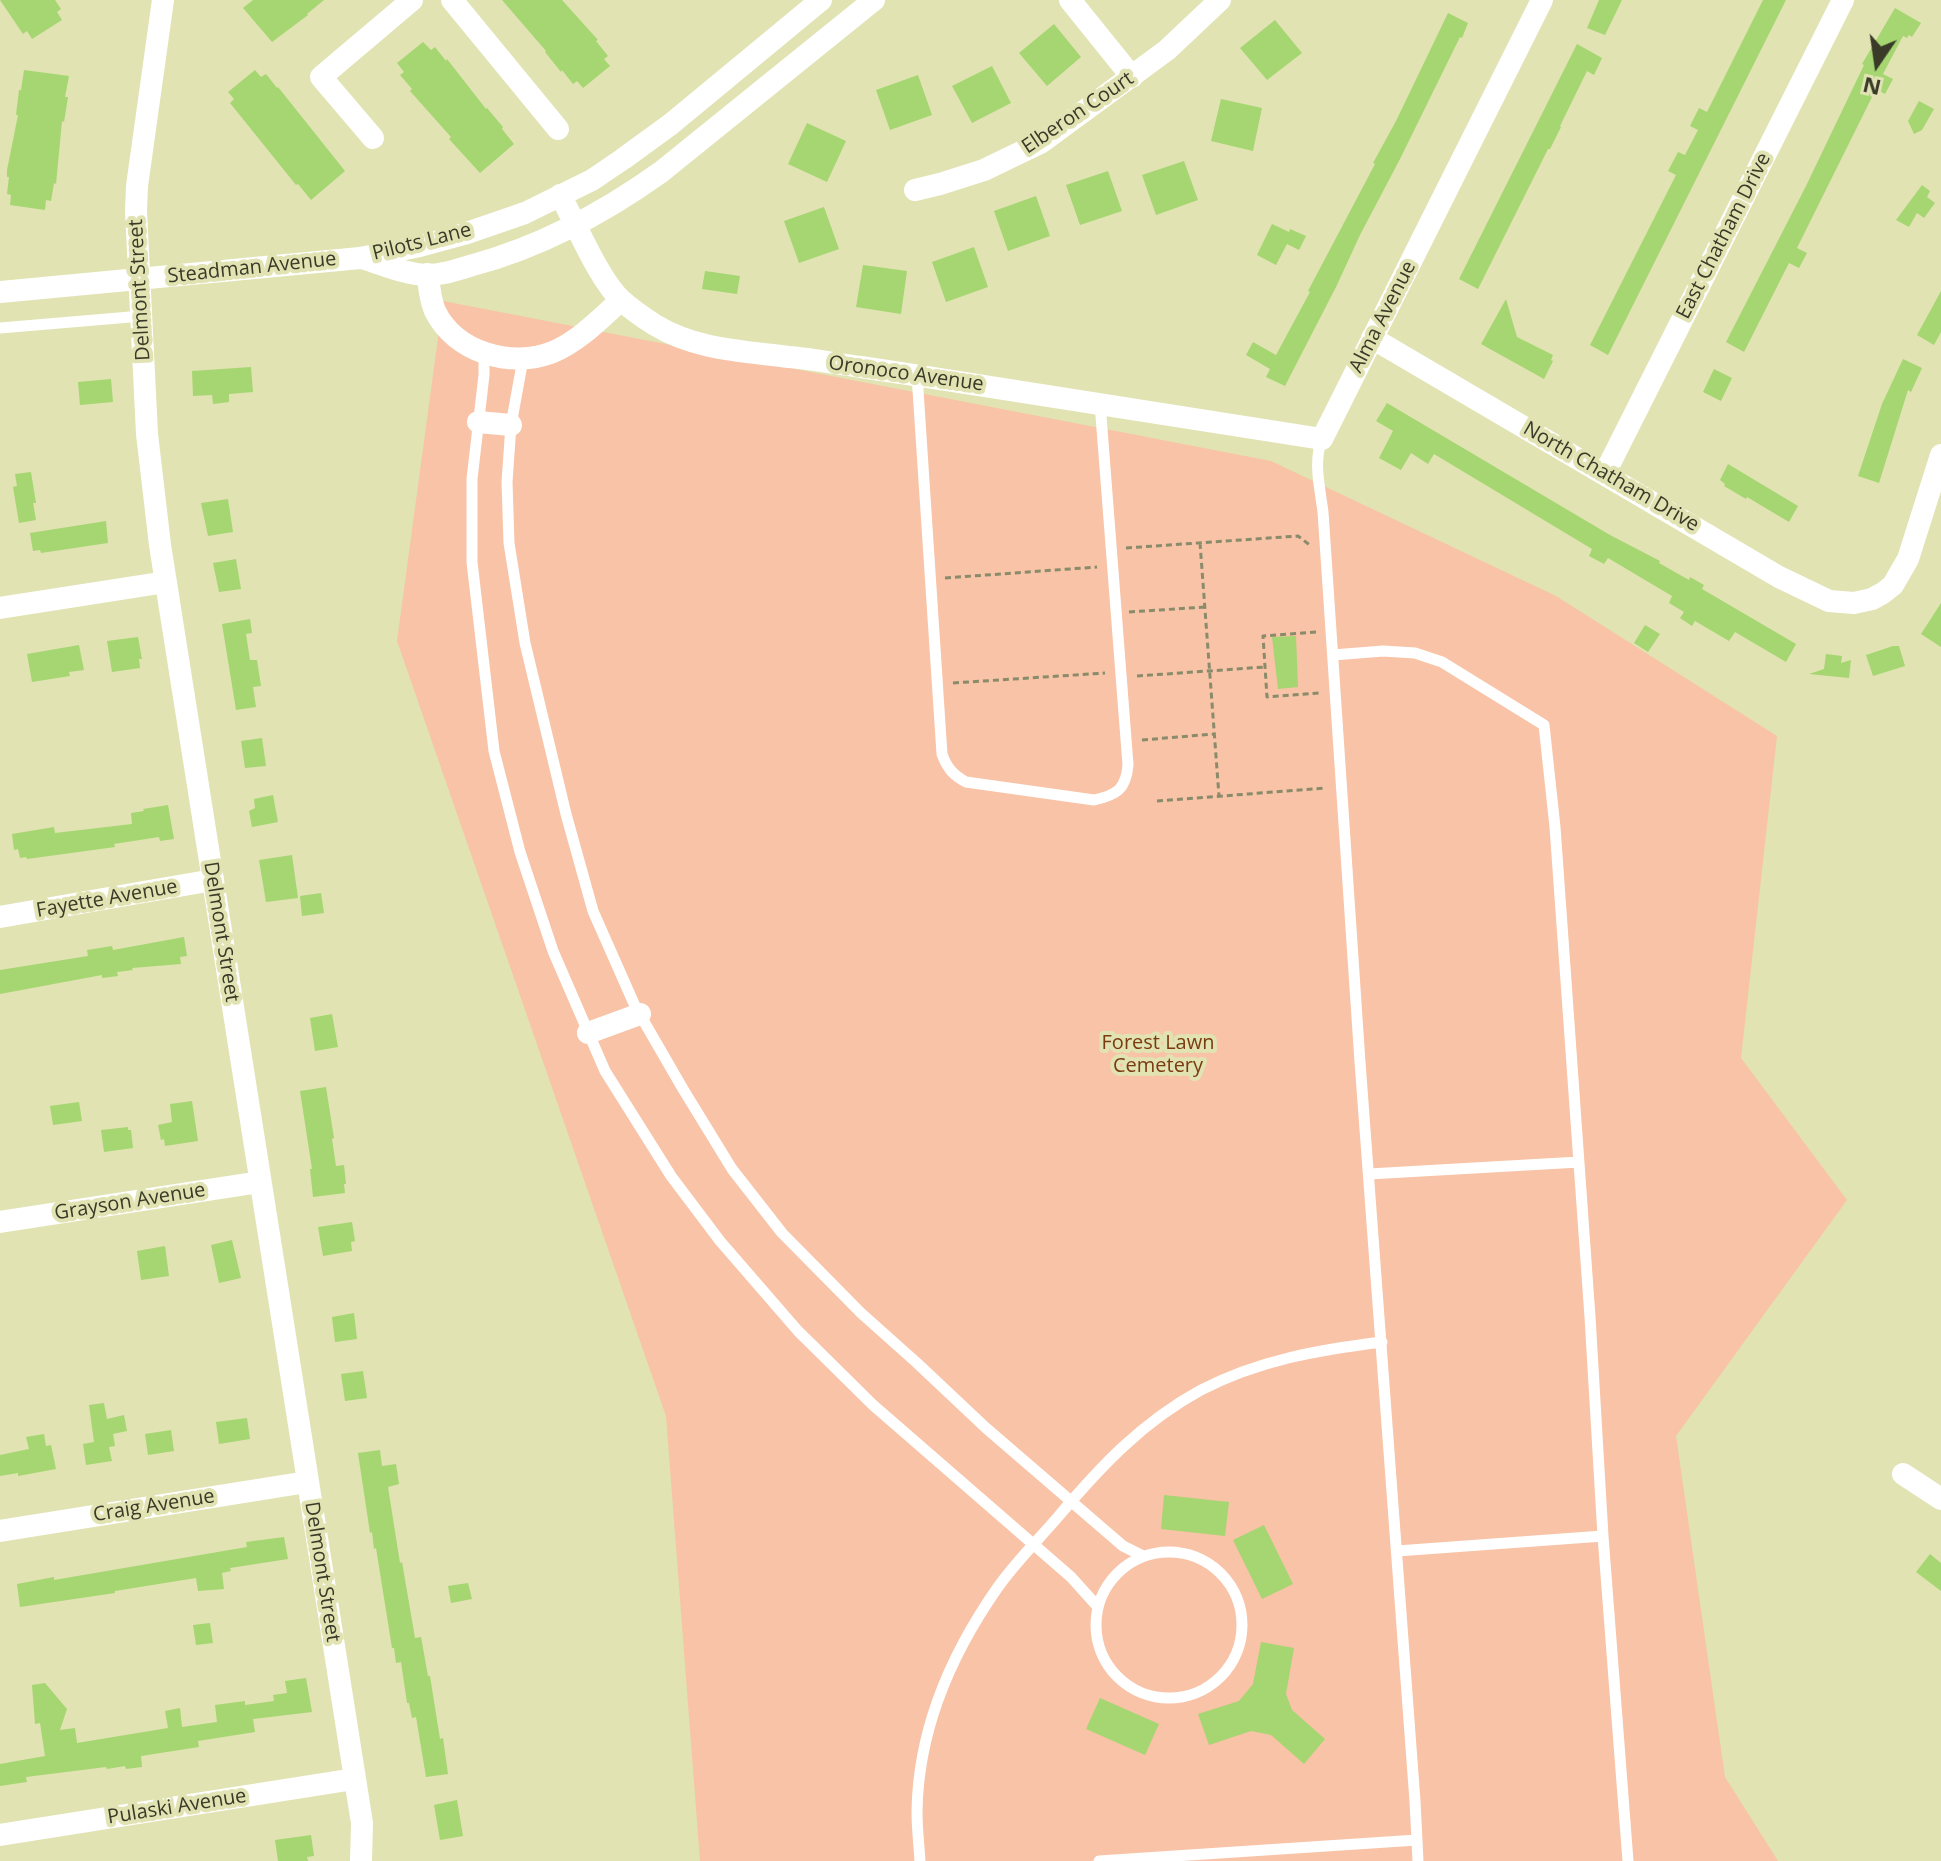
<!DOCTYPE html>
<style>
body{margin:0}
#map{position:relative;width:1941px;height:1861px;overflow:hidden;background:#e1e3b3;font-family:"Open Sans",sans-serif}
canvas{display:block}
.north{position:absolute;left:1837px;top:24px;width:80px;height:80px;-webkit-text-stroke:6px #e1e3b3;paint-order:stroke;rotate:193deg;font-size:22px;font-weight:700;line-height:32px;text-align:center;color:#393a27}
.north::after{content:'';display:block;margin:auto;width:28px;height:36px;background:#393a27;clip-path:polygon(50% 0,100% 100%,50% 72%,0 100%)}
</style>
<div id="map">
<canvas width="1941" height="1861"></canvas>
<div class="north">N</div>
</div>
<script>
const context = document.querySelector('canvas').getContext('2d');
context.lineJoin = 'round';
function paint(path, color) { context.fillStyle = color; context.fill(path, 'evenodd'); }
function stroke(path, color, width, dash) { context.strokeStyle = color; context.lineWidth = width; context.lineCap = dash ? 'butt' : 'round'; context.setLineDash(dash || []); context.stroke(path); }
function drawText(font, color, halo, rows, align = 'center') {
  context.font = font + ' "Open Sans",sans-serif'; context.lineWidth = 8; context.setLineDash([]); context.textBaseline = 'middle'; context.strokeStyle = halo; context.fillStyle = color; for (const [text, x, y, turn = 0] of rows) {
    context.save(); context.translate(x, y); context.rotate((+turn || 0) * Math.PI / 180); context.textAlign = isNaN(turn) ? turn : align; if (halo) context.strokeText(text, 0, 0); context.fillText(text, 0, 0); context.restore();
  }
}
const green = new Path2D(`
 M443,301L1271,461L1556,596L1777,736L1741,1058L1847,1200L1676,1436L1725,1777L1778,1861H700L666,1416L397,641Z`);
const building = new Path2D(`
 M0,0H55L61,9L57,12L62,20L32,39L27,31L23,34Z
 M253,0H324L307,14L308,15L272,42L243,8Z
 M502,0H562L598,40L596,41L608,56L604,59L610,66L583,88L577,81L573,84L562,70L561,72L545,52L546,51Z
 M1599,0H1622L1605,35L1587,28Z
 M1763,0H1786L1608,355L1590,345L1676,175L1668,171L1678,152L1685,155L1698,130L1690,126L1699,108L1707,112Z
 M1895,8L1921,23L1912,37L1909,35L1907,38L1903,36L1883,74L1893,79L1885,94L1876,89L1797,248L1807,253L1799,268L1789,263L1744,352L1726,342L1806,186L1864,65L1862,64Z
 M1448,13L1468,23L1462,38L1460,37L1400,159L1360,235L1336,287L1285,386L1266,377L1270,369L1246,355L1253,342L1276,355L1310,292L1308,291L1375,164L1373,163L1396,121Z
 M1275,20L1302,53L1267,80L1240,48Z
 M1054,24L1081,57L1047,86L1019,53Z
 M423,42L431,50L435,47L446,61L447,59L486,109L487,108L503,127L502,129L514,144L480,173L449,139L451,137L410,91L412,89L400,75L404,72L397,63Z
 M1577,44L1602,58L1594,75L1587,71L1560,126L1561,127L1550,149H1548L1478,289L1459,279Z
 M992,66L1011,103L972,123L952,86Z
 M24,70L69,76L65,97H68L64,122L62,121L56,184L54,183L51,201L46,200L45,210L10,205L11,195L7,194L9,177H7V170L18,115H16L19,90H21Z
 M255,70L261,77L266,74L277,88L278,87L345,171L311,200L298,184L296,185L230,103L234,99L228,92Z
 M918,75L932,115L890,130L876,90Z
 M1221,99L1262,108L1253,151L1211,141Z
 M1919,101L1934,109L1922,130L1914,134L1908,121Z
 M807,123L846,141L827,182L788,164Z
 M1184,161L1198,200L1156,215L1142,175Z
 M1108,171L1122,211L1080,225L1066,185Z
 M1922,185L1930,191L1927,197L1935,203L1924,218L1917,213L1909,227L1896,220Z
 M1036,196L1050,236L1008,251L994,211Z
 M824,207L839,249L799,263L784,221Z
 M1272,224L1289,232L1290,229L1306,236L1299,250L1287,244L1276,265L1257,255Z
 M974,247L988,287L946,302L932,262Z
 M863,265L907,271L901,314L856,307Z
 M705,271L740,276L737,294L702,289Z
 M1941,291V332L1934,345L1917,335Z
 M1506,299L1517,337L1553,355L1551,360L1553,361L1544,379L1481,344Z
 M1903,359L1922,368L1911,392L1908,390L1879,483L1858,476L1882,404Z
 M251,367L253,392L229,394V402L213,404L212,395L193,396L192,371Z
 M1714,369L1732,378L1721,401L1703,392Z
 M111,379L113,402L80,405L78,382Z
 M1387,403L1610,535L1660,561L1659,563L1689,580L1690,577L1704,585L1702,589L1796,644L1786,662L1735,632L1729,641L1695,621L1692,626L1680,618L1684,612L1669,603L1672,596L1608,558L1604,564L1589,556L1592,549L1434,454L1428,464L1411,453L1401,470L1379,458L1393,431L1376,421Z
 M1728,464L1798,506L1789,522L1747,497L1746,499L1724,486L1725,484L1720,480Z
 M31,472L36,503H33L36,520L19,523L13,487L17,486L15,474Z
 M228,499L233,532L208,536L201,503Z
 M106,521L108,543L41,553L40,550L33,551L30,533Z
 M236,559L241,589L219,592L213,563Z
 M1941,603V647L1921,634Z
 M250,619L252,633L246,634L250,660H257L261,686L253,687L256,707L236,710L222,624Z
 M1645,625L1660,634L1648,652L1634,643Z
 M1296,636L1298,687L1278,689L1272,637Z
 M138,637L142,659H139L140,668L112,672L107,641Z
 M79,645L84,670L69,672L70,676L32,682L27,654Z
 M1893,646H1899L1905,666L1873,676L1866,655Z
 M1826,654L1842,656L1841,663L1851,660L1849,678L1809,674L1824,669Z
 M262,738L266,766L245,768L241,741Z
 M273,795L278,822L252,827L249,811L255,808L254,799Z
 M168,805L174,839L160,841L159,837L114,844L115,847L27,859L26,857L20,858L18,849L14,850L12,834L54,827L55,833L132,824L131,813L144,811L143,809Z
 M292,855L298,898L266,902L259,860Z
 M321,893L324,913L302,916L300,896Z
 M184,937L187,956L180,957L181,964L132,968L133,970L117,972L118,976L102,978V975L0,994V970L88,956L87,950L112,946L113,950Z
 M332,1014L338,1047L315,1051L310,1018Z
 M326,1087L334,1138L332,1139L336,1166L344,1165L346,1184H344L345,1193L313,1197L310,1169H312L300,1091Z
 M192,1101L198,1141L165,1146L164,1139L161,1140L158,1125L172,1122L170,1104Z
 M79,1102L82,1121L53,1125L50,1106Z
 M128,1127V1130H131L133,1148L104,1152L101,1130Z
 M352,1222L355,1241L351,1242L352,1251L323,1256L318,1227Z
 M232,1240L241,1278L219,1283L211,1245Z
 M165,1246L169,1276L141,1280L137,1251Z
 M354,1313L357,1339L335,1342L332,1317Z
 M363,1371L367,1398L345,1401L341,1374Z
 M104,1403L107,1419L124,1415L127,1431L113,1434L115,1446L109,1447L112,1461L86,1465L83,1444L94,1442L89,1405Z
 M247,1418L250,1439L219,1444L216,1422Z
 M171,1430L174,1451L148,1455L145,1434Z
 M44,1434L46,1446L51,1445L56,1469L18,1476V1473L0,1476V1455L29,1449L26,1437Z
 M380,1450L382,1466L396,1464L399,1484L388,1487L400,1563L402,1562L415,1638L421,1637L428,1676H430L440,1739L443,1738L448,1774L426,1777L416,1717L412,1718L409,1703H407L401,1662L396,1663L394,1648H392L376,1548L374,1549L372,1532L370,1533L358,1453Z
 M1164,1495L1229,1502L1225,1536L1161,1529Z
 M1264,1525L1293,1584L1262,1599L1233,1540Z
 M284,1537L288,1559L230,1568L231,1571L222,1573L224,1589L198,1591L196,1578L115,1591V1593L20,1607L17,1584L54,1577V1580L247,1547L246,1542Z
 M1930,1554L1941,1563V1591L1916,1572Z
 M468,1583L472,1599L451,1603L448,1586Z
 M210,1623L213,1643L196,1645L193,1625Z
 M1261,1642L1294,1648L1286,1694L1292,1710L1325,1739L1304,1764L1271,1735L1251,1731L1209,1745L1198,1714L1239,1701L1253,1684Z
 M306,1678L312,1712L253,1719L255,1732L198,1741L199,1747L141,1756L142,1767L126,1769L125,1766L107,1769L106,1767L26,1777L27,1782L0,1786V1764L45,1756L40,1723L35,1724L32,1685L45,1683L67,1709L60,1730L75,1728L77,1743L168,1728L165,1711L180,1708L182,1727L217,1722L215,1705L245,1701V1705L274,1701L273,1695L287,1693L285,1681Z
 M1100,1698L1159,1724L1145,1755L1086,1729Z
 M457,1800L463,1836L440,1840L434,1805Z
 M311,1835L314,1856L307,1857L308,1861H278L275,1840Z`);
const path = new Path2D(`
 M1200,543L1219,796
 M1126,548L1298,536L1311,546
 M945,578L1097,567
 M1129,612L1205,607
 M1316,632L1263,636L1267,697L1320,693
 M1137,676L1265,667
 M953,683L1105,673
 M1142,740L1214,734
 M1157,801L1326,788`);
const service = new Path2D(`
 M0,328L142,316
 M484,352V375L472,479V562L494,751L520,852L553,951L605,1071L671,1176L720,1241L798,1331L873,1405L1071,1577L1098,1607
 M523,359L511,425L507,482L509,543L525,643L566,814L593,911L635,1006L683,1089L732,1169L782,1233L861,1313L917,1363L986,1428L1123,1546L1143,1556
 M917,375L942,754C947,768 953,775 966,782L1094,800C1117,795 1126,789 1128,765L1100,403
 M1322,439C1313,462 1320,488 1323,512L1360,1062L1415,1801L1418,1861
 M1333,655L1383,651L1415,653L1442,662L1544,725L1555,827L1590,1317L1603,1536L1628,1861
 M1369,1174L1579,1162
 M1397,1551L1603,1536
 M1096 1625a73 73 0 1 1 146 0a73 73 0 1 1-146 0Z
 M920,1861C919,1845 917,1829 917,1812C918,1730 951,1654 998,1587C1015,1563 1037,1541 1057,1518C1100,1467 1142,1422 1201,1390C1259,1360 1318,1350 1382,1342
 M1099,1861L1417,1840`);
const minor = new Path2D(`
 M163,0L137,186L136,211L147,434L160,545L362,1823L361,1861
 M452,0L558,129
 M1070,0L1132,77
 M373,138L321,77L412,0
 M915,190L940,184L984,170L1042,142L1167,50L1220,0
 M560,195C577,225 598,278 621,300C631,309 644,318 655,325C696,350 743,351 789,357C813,359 837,364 861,367C1015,390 1169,414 1322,439L1542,0
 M365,259C384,265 405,274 425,275C442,275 457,270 473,265C540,247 605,212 661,172L874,0
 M428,274C429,287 430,299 435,311C455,352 511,369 553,352C579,341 600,319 621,300
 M0,292L360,258L420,246L464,234L525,213L592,180L623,159L671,124L821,0
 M1372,338L1779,577L1829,601L1854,603L1872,599L1883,593L1893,585L1908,559L1941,455
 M478,422L511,425
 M1605,473L1843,0
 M0,608L166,582
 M0,917L213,880
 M588,1033L640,1014
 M0,1222L260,1182
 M1903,1474L1941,1499
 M0,1531L307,1482
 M0,1835L354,1779`);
const streetNames = [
 ["Elberon Court",1078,113,-34],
 ["East Chatham Drive",1724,236,-63],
 ["Pilots Lane",422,242,-14],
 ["Steadman Avenue",252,268,-6],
 ["Delmont Street",140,290,-93],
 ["Alma Avenue",1383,317,-63],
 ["Oronoco Avenue",906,374,8],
 ["North Chatham Drive",1611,477,30],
 ["Fayette Avenue",107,899,-10],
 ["Delmont Street",221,932,81],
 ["Grayson Avenue",130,1202,-9],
 ["Craig Avenue",154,1506,-9],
 ["Delmont Street",322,1572,81],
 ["Pulaski Avenue",177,1807,-9]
];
const parkNames = [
 ["Forest Lawn",1158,1043],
 ["Cemetery",1158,1066]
];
paint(green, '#f8c3a6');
paint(building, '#a5d671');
stroke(path, '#898b6a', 3, [6, 4]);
stroke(service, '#fff', 11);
stroke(minor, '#fff', 22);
drawText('20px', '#393a27', '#e1e3b3', streetNames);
drawText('20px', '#7a3b10', '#e1e3b3', parkNames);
</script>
